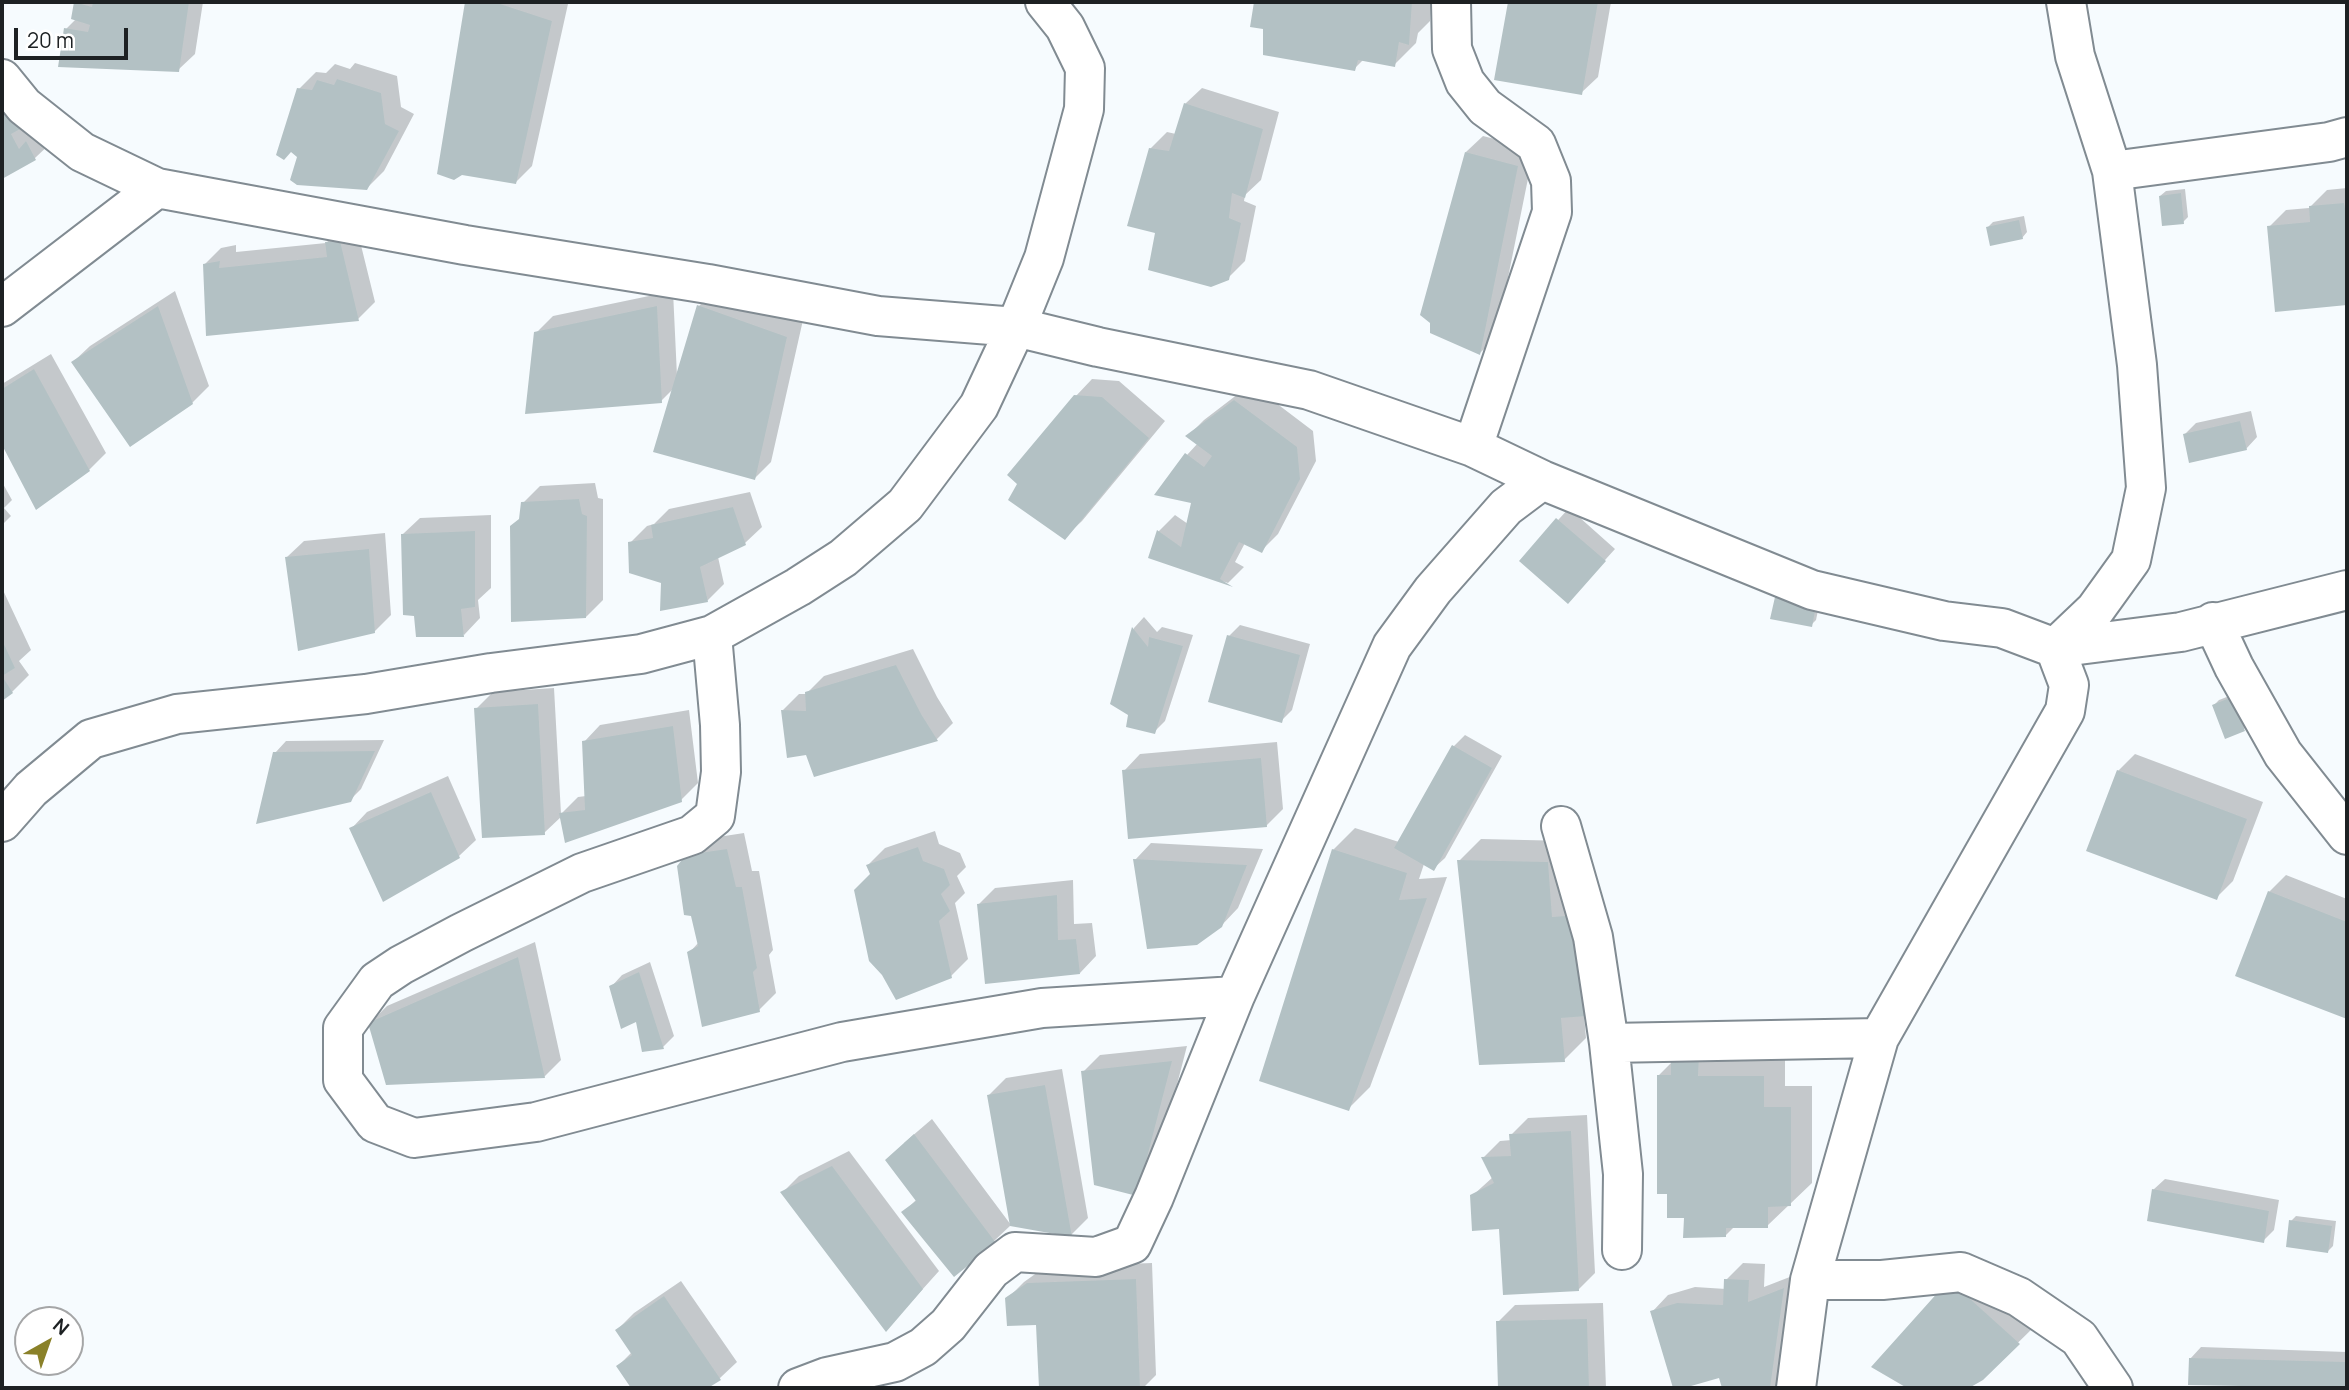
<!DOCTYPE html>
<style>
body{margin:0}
#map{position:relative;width:2349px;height:1390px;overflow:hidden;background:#f6fbfe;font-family:Manrope,sans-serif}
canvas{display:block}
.frame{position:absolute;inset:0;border:4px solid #1d2123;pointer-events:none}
.north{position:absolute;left:14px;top:1306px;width:70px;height:70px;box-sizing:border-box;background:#fff;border:2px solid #a5a6a7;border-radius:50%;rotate:40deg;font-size:19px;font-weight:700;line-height:28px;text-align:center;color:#1d2123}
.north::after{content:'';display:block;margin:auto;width:24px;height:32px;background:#8a8129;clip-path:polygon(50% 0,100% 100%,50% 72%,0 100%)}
.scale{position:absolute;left:14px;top:28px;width:114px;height:32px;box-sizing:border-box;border:4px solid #1d2123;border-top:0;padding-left:9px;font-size:21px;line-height:24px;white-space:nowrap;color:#1d2123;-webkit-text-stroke:5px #fff;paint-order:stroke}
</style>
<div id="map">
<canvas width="2349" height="1390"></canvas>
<div class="frame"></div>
<div class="north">N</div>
<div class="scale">20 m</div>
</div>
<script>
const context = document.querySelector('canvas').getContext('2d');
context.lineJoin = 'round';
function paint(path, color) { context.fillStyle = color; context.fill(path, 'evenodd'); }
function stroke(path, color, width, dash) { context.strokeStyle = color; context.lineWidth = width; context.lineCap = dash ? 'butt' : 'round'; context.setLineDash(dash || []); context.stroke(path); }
const shadow = new Path2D(`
 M75,2H203L195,54L178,70L66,29L76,19L73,18Z
 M467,2H561L568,4L532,166L516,182L461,173L438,172Z
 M1256,2H1431L1430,21L1418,33L1416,43L1394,65L1364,59L1354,69L1265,27L1252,25Z
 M1509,2H1611L1598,77L1581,93L1496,78Z
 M355,63L397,76L401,107L414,114L384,171L367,188L300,156L299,89L316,72L326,73L335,64L350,69Z
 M2,81L52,142L35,158L2,177Z
 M1202,88L1279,112L1261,180L1245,195L1244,201L1256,206L1245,261L1228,278L1157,232L1150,149L1167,132L1176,134L1185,104Z
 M1483,136L1534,149L1496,337L1480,353L1466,152Z
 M2347,188V303L2277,310L2269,227L2286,210L2309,208L2327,190Z
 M2185,189L2188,217L2183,222L2160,196L2166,191Z
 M2024,216L2027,232L2022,238L1988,227L1993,222Z
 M356,225L375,302L358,319L204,265L221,248L236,245V252L326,243L344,226Z
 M716,289L803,320L771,462L755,478L674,388L661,401L536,333L553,316L673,291L677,376L699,306Z
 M175,291L209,386L192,403L73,362L90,346Z
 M51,354L106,453L89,470L37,507L2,442V384Z
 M1092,379L1119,381L1165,421L1082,521L1065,537L1075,397Z
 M1251,384L1313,431L1316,461L1278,534L1261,551L1245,543L1235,562L1244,567L1228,583L1150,557L1159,531L1175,515L1188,524L1193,502L1187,455L1198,443L1188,436L1204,420Z
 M2251,411L2257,437L2246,449L2185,434L2196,423Z
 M2,482L12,500L4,508L11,516L2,525Z
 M595,483L598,498L603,499V600L586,617L521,517L523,503L540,486Z
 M750,492L762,527L745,543L718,557L724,584L707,601L662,582L630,543L647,526L654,524L669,509Z
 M1569,508L1615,549L1578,590L1521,561Z
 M491,515V588L478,600L480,618L464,635L403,534L420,518Z
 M385,533L391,615L374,632L287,557L304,541Z
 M2,588L31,650L19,661L29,675L12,692L2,698Z
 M1782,593L1820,601L1816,620L1811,625L1777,598Z
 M1144,617L1157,632L1162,627L1193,635L1165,721L1154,732L1112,703L1134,628Z
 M1240,625L1310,644L1292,710L1281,721L1229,636Z
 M913,649L937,697L953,723L937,739L808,753L783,710L799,694H806L824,676Z
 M554,688L561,814L578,797L586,796L584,742L600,725L689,710L698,783L681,800L562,816L544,833L476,709L493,692Z
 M2237,693L2249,724L2244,729L2226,736L2214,705L2219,700Z
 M1465,735L1502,756L1445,858L1433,869L1424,864L1419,879L1447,877L1370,1087L1348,1109L1333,850L1355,828L1399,842L1454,746Z
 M384,740L361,789L350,800L275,753L286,741Z
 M1277,742L1283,809L1266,826L1124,771L1140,754Z
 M2135,754L2263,802L2233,881L2216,898L2118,771Z
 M448,776L476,840L459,856L383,900L351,829L367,812Z
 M935,831L939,844L960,853L966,867L957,876L965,893L955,903L968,959L951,976L868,865L885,848Z
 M744,833L752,871H759L773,950L769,955L776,993L759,1010L689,953L699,942L679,867L705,839Z
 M1481,839L1569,841L1586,1038L1564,1060L1459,861Z
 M1151,843L1263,849L1238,908L1221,926L1135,860Z
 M2286,875L2347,899V1017L2237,975L2269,892Z
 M1073,880L1074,924L1092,923L1096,956L1080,973L979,904L995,888Z
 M535,942L561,1060L544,1077L370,1023L387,1006Z
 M650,962L674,1036L663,1047L611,987L622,975Z
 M1187,1046L1153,1177L1137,1194L1083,1072L1100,1055Z
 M1785,1055V1086H1812V1183L1767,1226H1735L1725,1236L1685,1217L1668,1192L1659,1075L1673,1061Z
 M1062,1069L1088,1218L1071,1235L989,1095L1006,1078Z
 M1587,1115L1595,1273L1578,1290L1501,1228L1472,1196L1493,1177L1483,1158L1500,1141L1512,1140L1511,1135L1528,1118Z
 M932,1119L1011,1225L994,1241L904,1212L917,1199L904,1143Z
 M849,1151L939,1271L886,1330L782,1193L799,1176Z
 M2165,1179L2279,1200L2274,1230L2263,1241L2153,1190Z
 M2296,1216L2336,1221L2333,1246L2328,1251L2291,1221Z
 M1152,1263L1156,1375L1143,1388H1040L1038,1323L1007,1299L1024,1282L1045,1267Z
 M1743,1263L1765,1264L1764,1287L1800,1273L1784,1388H1723L1720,1376L1675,1388L1652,1312L1668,1295L1695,1287L1726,1289V1280Z
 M681,1281L737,1362L720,1378L705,1388H634L618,1366L632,1352L617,1330L634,1313Z
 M1950,1281L2035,1326L1982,1378L1966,1388H1911L1873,1367Z
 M1603,1303L1606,1388H1500L1498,1322L1515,1305Z
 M2201,1347L2347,1352V1388L2189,1383L2190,1359Z`);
const building = new Path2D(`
 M74,2L92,7L93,2H189L179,72L58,67L64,28L88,32L90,25L71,19Z
 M465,2H494L552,21L516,184L462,175L454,180L437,174Z
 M1254,2H1412L1409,45L1399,42L1395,67L1358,60L1355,71L1263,55V29L1250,27Z
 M1508,2H1598L1582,95L1494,80Z
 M337,79L381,93L385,124L399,131L367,190L297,185L290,180L297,157L291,152L284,160L276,155L297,88L312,90L317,80L334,85Z
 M1184,103L1263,129L1245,198L1232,193L1229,218L1241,223L1229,280L1211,287L1148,270L1155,233L1127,226L1149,148L1169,151Z
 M9,105L22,128L11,134L19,149L26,141L36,160L2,179V111Z
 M1465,152L1518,166L1480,355L1430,333V323L1420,315Z
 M2181,193L2184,224L2162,226L2159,196Z
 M2344,203L2347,219V305L2275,312L2267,226L2310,222L2309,206Z
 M2019,220L2023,239L1990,246L1986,227Z
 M340,241L359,321L206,336L203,264L220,261L219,268L327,257L325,242Z
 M697,305L787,337L755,480L653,452Z
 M158,306L193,404L130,447L71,362Z
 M657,306L662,403L525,414L534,332Z
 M34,369L90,471L36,510L2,445V389Z
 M1074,395L1102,397L1149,438L1065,540L1008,500L1017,484L1007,475Z
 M1234,400L1297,447L1300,479L1262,553L1239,542L1220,579L1233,587L1148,558L1157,530L1181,547L1191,503L1154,495L1185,453L1204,467L1212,456L1185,436Z
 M2240,421L2247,450L2189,463L2183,434Z
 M579,499L582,514L587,516L586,618L511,622L510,526L519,519L521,502Z
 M733,507L746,545L700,567L708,602L660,611L661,583L629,573L628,542L653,538L651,525Z
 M1556,518L1606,561L1568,604L1519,561Z
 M475,531V607L461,609L464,637H416L414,616L403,615L401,534Z
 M369,549L375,633L298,651L285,557Z
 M1775,597L1816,606L1812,627L1770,619Z
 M1132,627L1148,647L1149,637L1183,646L1155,734L1126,727L1128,715L1110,704Z
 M1227,635L1300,655L1282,723L1208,702Z
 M2,640L15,668L2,676L13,693L2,701Z
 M896,665L921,714L938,741L814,777L806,755L787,758L781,710L806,711L805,692Z
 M2232,697L2245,731L2225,739L2212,705Z
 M538,704L545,835L482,838L474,708Z
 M673,726L682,802L565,843L559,813L585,810L582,741Z
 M1452,745L1492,768L1434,871L1394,848Z
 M375,751L351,802L256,824L273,752Z
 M1261,758L1267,827L1128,839L1122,770Z
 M2117,770L2247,819L2217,900L2086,851Z
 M431,792L460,858L383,902L349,828Z
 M918,847L923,861L944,869L950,885L941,894L950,911L939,921L952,978L896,1000L882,975L869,961L854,890L870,874L866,865Z
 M727,849L736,887H742L757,968L753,972L760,1012L702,1027L687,952L698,946L691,916L684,915L677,866L686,855Z
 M1332,849L1407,873L1399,900L1427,898L1349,1111L1259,1081Z
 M1133,859L1247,865L1222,927L1197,945L1147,949Z
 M1457,860L1548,862L1552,917L1579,915L1587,1016L1561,1018L1565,1062L1479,1065Z
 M2268,891L2347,922V1019L2235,976Z
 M1057,895L1058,940L1076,939L1080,974L985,984L977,904Z
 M518,957L545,1078L386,1085L368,1023Z
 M639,972L664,1049L642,1052L636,1022L621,1029L609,986Z
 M1671,1055H1699L1698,1076H1764V1107H1791V1206L1768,1207V1228H1726V1237L1683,1238L1684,1218H1667V1194H1657V1075H1671Z
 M1172,1061L1137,1196L1094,1185L1081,1071Z
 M1045,1085L1072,1237L1010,1226L987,1095Z
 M1571,1131L1579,1291L1503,1295L1499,1229L1472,1231L1470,1195L1494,1183L1481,1157L1511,1156L1509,1134Z
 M914,1134L996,1243L954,1277L901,1212L916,1201L885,1160Z
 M832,1166L923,1289L886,1332L780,1192Z
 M2152,1189L2269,1211L2264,1243L2147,1221Z
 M2289,1220L2332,1226L2328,1253L2286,1247Z
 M1136,1279L1140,1388H1039L1036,1325L1007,1326L1005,1298L1027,1283Z
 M1724,1279L1749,1280L1748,1302L1784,1288L1770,1388H1722L1719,1378L1684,1388H1673L1650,1311L1677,1303L1723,1305Z
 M1949,1280L2020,1344L1983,1380L1969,1388H1907L1871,1367Z
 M664,1296L721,1380L708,1388H631L616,1366L632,1355L615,1330Z
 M1587,1319L1589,1388H1498L1496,1321Z
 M2189,1358L2347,1362V1388L2188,1385Z`);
const street = new Path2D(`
 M1451,2L1452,49L1465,82L1485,107L1536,144L1551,181L1552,212L1473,447
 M2,79L24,106L82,152L157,188L465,245L708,284L878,316L1016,327L1098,347L1309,390L1473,447L1542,480L1812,590L1944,621L2002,628L2055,648L2181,632L2347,590
 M2112,171L2329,142L2347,137
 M2,307L157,188
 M2213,622L2234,667L2283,754L2347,835
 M712,635L720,725L721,772L715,816L692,835L582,873L461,933L401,965L377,981L343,1028V1080L375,1123L414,1138L536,1122L842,1042L1042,1008L1235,996
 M2055,648L2095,610L2131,560L2146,488L2137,365L2112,171L2075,56L2066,2
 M2,822L31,789L91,739L177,714L366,694L491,673L641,654L712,635L798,587L843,558L905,505L979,406L1016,327L1044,258L1084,109L1085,68L1065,27L1045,2
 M1561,826L1593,937L1609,1043L1879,1038
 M1609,1043L1623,1174L1622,1250
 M1810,1280H1882L1961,1272L2019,1297L2079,1338L2113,1388
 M798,1388L827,1377L895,1362L923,1347L948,1325L991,1270L1015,1252L1096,1257L1132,1244L1154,1197L1235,996L1392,646L1433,590L1506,507L1542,480
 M1796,1388L1810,1280L1879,1038L2065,711L2069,685L2055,648`);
paint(shadow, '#0003');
paint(building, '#b3c1c4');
stroke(street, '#818b92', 42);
stroke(street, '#fff', 38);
</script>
